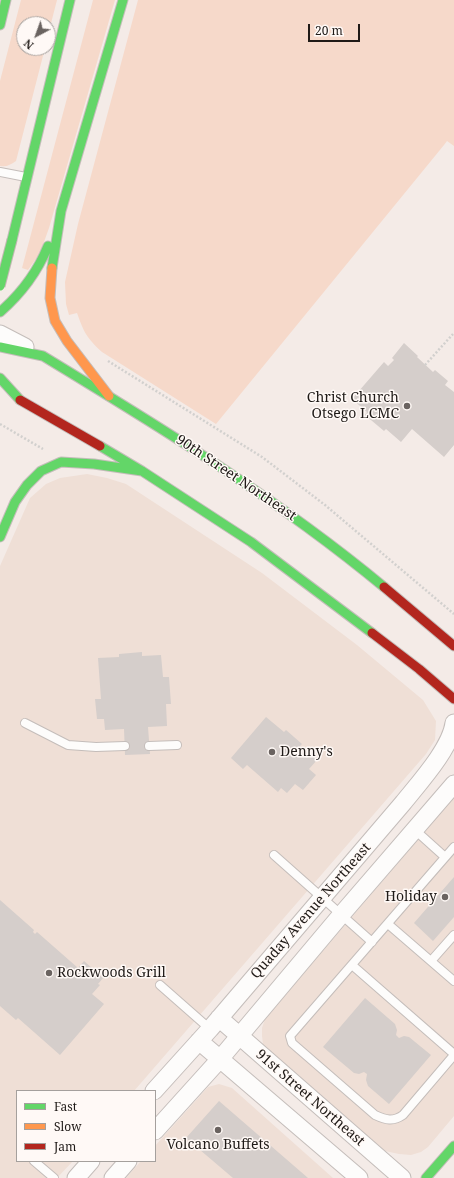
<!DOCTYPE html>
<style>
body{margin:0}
#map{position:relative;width:454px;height:1178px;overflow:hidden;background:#f4ebe7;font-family:"Noto Serif",serif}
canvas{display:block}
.legend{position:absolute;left:16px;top:1090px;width:140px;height:72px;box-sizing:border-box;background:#fff9f6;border:1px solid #a5a09d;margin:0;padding:5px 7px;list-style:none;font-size:12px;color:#1f1a17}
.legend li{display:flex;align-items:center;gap:8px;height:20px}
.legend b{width:20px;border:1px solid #a5a09d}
.north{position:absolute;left:16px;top:16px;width:40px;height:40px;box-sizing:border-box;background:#fff9f6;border:1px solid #a5a09d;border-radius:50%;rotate:221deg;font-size:11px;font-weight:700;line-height:16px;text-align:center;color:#1f1a17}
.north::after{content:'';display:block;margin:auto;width:14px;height:18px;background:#6a6360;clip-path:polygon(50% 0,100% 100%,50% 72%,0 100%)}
.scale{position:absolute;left:308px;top:24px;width:52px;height:18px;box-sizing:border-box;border:2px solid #1f1a17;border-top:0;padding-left:5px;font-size:12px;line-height:14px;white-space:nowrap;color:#1f1a17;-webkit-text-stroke:3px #fff9f6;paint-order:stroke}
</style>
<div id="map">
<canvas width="454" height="1178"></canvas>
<ul class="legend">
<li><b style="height:5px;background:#63d668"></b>Fast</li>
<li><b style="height:5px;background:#ff974d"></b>Slow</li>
<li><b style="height:5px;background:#b3261e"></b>Jam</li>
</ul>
<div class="north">N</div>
<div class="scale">20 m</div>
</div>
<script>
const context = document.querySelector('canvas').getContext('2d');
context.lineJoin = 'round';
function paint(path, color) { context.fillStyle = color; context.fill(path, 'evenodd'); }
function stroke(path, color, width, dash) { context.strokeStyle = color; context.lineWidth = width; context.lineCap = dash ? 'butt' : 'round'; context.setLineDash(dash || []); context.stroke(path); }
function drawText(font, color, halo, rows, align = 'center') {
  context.font = font + ' "Noto Serif",serif'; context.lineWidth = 3; context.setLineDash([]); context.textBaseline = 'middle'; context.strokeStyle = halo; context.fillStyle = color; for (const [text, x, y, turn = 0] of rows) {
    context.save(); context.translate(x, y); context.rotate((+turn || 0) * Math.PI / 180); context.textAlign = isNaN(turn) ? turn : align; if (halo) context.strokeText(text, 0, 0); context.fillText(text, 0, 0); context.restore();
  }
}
const built = new Path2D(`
 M87,474L107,478L126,484L262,573L357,645L423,700L436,721L435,740L426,754L134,1091H17V1161H73L57,1178H0V566L30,498L46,484L60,478Z
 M454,797V1116L428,1147L421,1152L411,1155L399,1154L385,1151L266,1049L263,1044L262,1036V1028L265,1019Z
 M219,1084L232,1088L333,1178H126L141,1161H155V1146L208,1087Z`);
const green = new Path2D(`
 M21,0H57L48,35V24H24V48H45L16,161C10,165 7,167 0,166V81Z
 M93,0H115L49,228L40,253L28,270L22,268Z
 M138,0H454V146L447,141L444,145L216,424L102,352C87,338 84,333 77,313L69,315L66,304L65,282L78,224Z`);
const building = new Path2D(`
 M404,343L418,356L417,357L433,372L435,370L448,381L445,385L454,392V445L444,457L412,429L401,442L386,429L384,431L365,415L367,412L352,399L384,362L388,366L394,360L392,358Z
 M142,652V656L161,655L163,677H169L171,704H166L167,726L148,727L150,754L125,755L124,729L105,730L104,719H97L95,699H101L98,658L119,657V654Z
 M266,717L284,732L286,730L302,744L300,746L317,760L309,769L316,775L303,790L295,784L287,793L281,788L278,792L247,765L243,769L231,758Z
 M454,877V917L433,941L414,923Z
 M0,900L34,930L33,932L35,934L37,932L78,968L84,961L103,978L98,984L100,985L92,994L104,1004L60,1055L18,1018L16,1020L0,1006Z
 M365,998L395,1024L397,1030L396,1035L399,1038L404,1036L409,1037L431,1055L389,1104L368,1086L366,1080L367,1074L364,1072L359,1074L354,1073L323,1047Z
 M219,1101L308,1178H233L186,1138Z`);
const path = new Path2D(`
 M108,361L262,457L325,505L454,614
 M425,365L453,334
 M0,424L43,449`);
const lane = new Path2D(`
 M0,172L26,177
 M25,723L68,745L96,747L125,746
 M149,746L177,745
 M415,830L445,857
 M454,847L290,1036L292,1043L375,1115C386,1120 393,1122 403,1115L454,1055
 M274,855L372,942
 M388,924L454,981
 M431,961L454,935
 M352,965L454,1054
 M160,985L210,1029
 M34,1161L54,1178`);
const street = new Path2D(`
 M0,334L25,347
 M219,1018L402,1178
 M199,1041L359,1178
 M154,1091L210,1029L403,803C419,783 451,748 454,723
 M155,1131L220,1059L341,915L454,784
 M76,1178L91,1161
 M113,1178L128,1161`);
const fast = new Path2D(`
 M0,25L6,0
 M12,240L70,0
 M52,268L61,211L123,0
 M0,312C22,293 37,273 48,246
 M0,347L43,356
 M43,356C160,427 278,499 384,587
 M0,378L20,400
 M100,446L142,471L251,542L372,633
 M0,537L15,502L27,485L41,471L61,462L94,464L142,471
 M426,1178L454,1146`);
const slow = new Path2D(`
 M52,268L50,298L55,321L67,341L109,396`);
const jam = new Path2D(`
 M20,400L100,446
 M384,587L454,646
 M372,633L419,669L454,699`);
const fastBridge = new Path2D(`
 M0,286L12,240`);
const markers = [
 [407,406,4,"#6a6360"],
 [272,752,4,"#6a6360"],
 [445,897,4,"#6a6360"],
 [49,973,4,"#6a6360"],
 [218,1130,4,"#6a6360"]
];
const poiNames = [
 ["Christ Church",399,398],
 ["Otsego LCMC",399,414],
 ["Denny's",280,752,"left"],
 ["Holiday",437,897],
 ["Rockwoods Grill",57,973,"left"],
 ["Volcano Buffets",218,1145,"center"]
];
const streetNames = [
 ["90th Street Northeast",236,478,34],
 ["Quaday Avenue Northeast",311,911,-49],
 ["91st Street Northeast",310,1098,41]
];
paint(built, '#efdfd6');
paint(green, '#f6d9ca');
paint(building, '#d5cecb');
stroke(lane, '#c4bdba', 10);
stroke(street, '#c4bdba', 19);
stroke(fast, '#c4bdba', 11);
stroke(slow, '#c4bdba', 11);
stroke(jam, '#c4bdba', 11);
stroke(path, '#d2d0ce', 2.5, [2, 2]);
stroke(lane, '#fdfcfb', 8);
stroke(street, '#fdfcfb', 17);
stroke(fast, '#63d668', 9);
stroke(slow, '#ff974d', 9);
stroke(jam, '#b3261e', 9);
stroke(fastBridge, '#c2b7b2', 11, []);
stroke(fastBridge, '#63d668', 9);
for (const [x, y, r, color] of markers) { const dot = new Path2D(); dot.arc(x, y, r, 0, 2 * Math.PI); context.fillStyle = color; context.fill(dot); stroke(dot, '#fff9f6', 1.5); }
drawText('14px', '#1f1a17', '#fff9f6', poiNames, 'right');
drawText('14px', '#1f1a17', '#fff9f6', streetNames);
</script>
